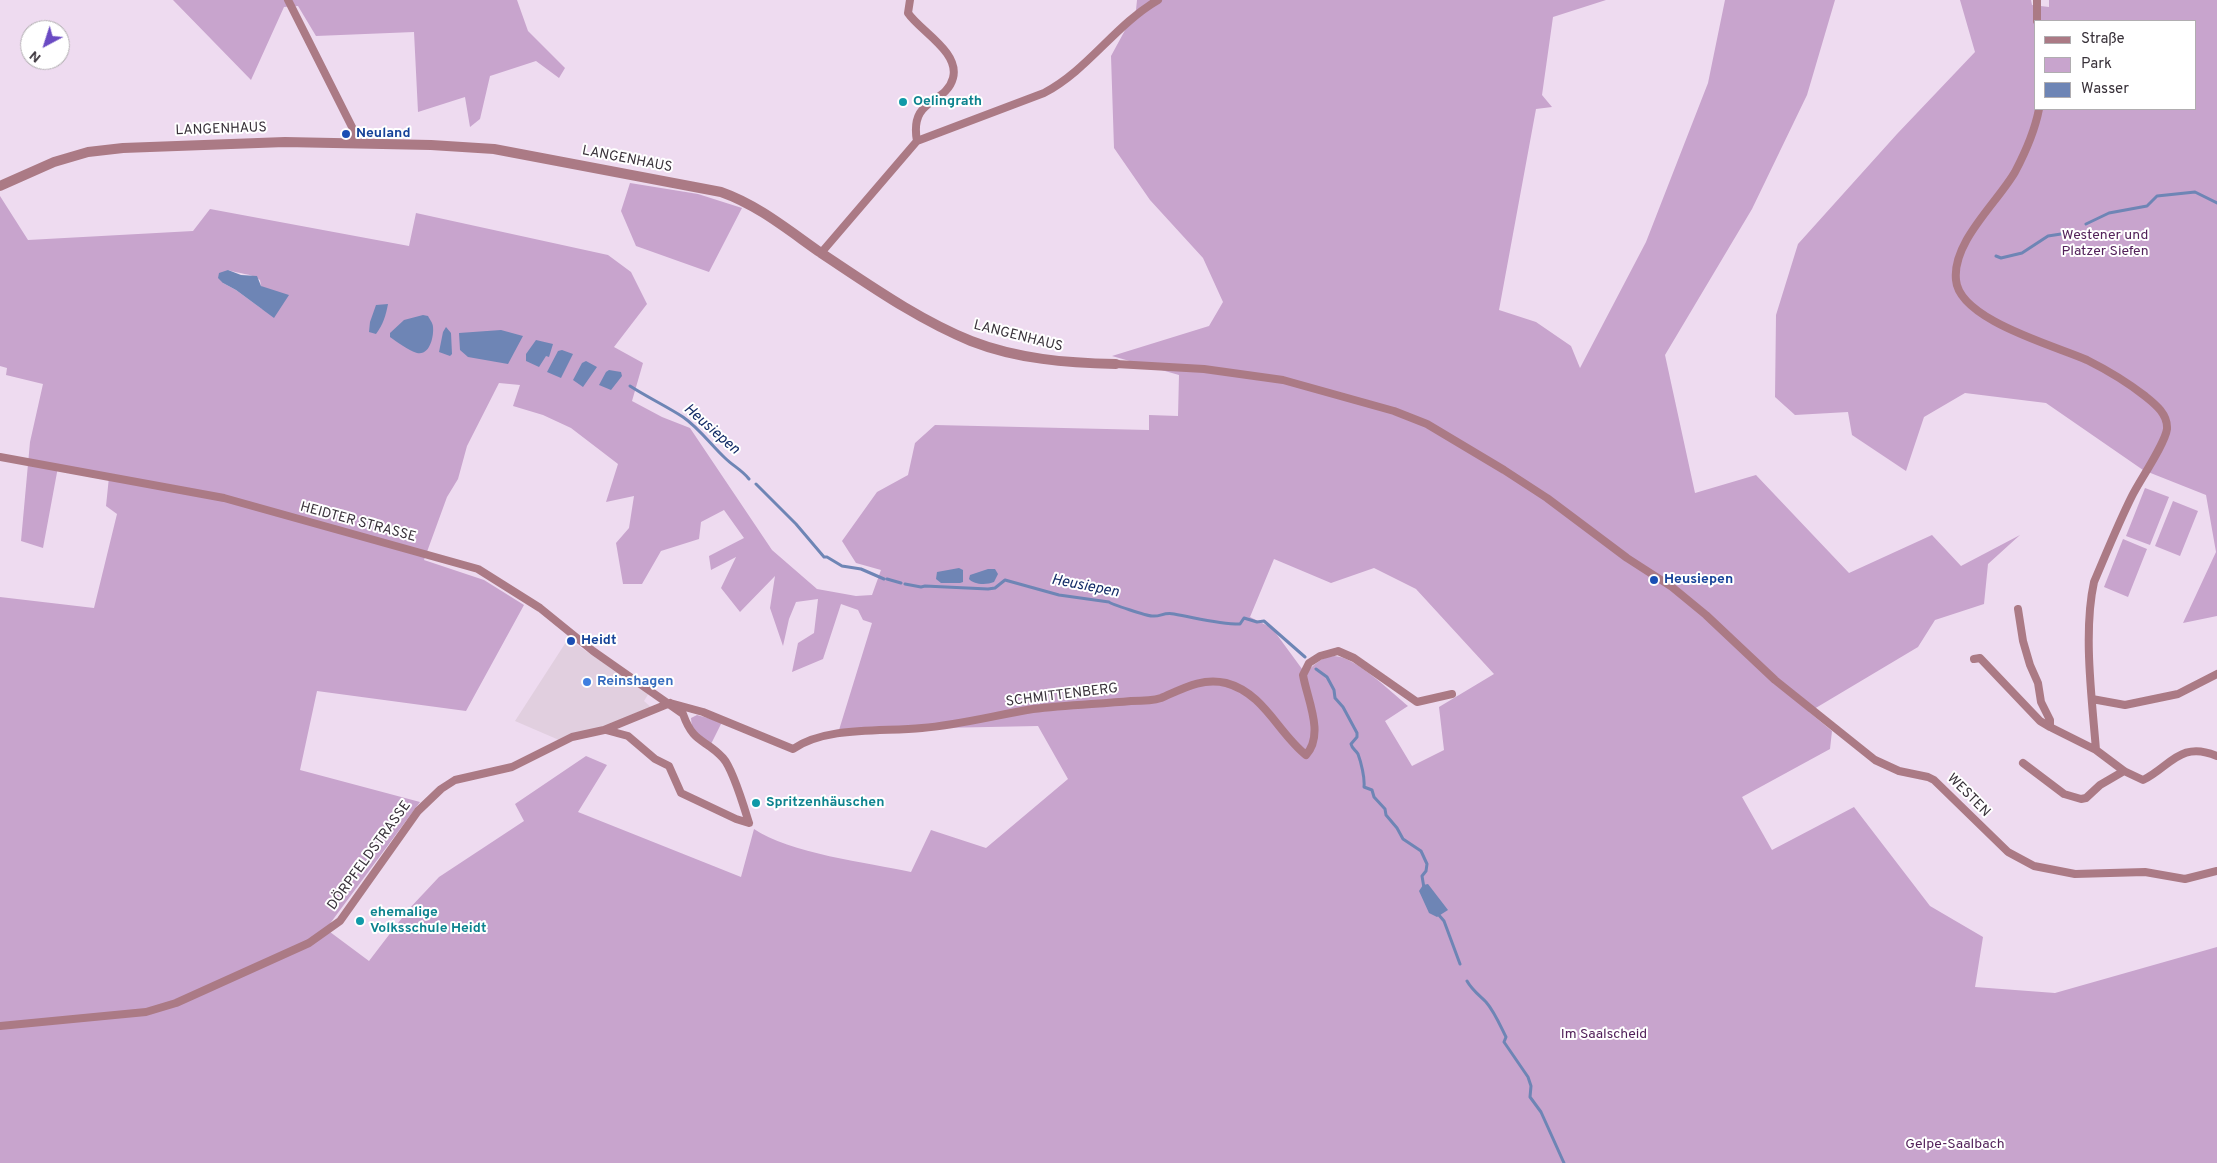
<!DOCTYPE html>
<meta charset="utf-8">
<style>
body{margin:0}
#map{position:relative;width:2217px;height:1163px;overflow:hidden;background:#eedbf0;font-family:Overpass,sans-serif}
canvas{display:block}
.legend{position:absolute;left:2034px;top:20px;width:162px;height:90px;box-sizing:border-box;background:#fff;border:1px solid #b0adb0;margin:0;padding:6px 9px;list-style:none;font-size:15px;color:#39323a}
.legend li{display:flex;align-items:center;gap:10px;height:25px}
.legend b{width:25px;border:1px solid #b0adb0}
.north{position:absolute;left:20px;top:20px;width:50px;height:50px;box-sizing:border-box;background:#fff;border:1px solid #b0adb0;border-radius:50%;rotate:220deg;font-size:14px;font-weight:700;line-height:20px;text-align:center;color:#39323a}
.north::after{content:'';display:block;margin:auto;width:18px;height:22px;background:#6a4ac3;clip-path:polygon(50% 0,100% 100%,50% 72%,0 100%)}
</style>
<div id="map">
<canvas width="2217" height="1163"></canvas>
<ul class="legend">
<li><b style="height:6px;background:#ab7a85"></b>Straße</li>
<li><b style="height:14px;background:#c8a4cd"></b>Park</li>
<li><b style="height:14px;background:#6e85b5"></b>Wasser</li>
</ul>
<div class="north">N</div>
</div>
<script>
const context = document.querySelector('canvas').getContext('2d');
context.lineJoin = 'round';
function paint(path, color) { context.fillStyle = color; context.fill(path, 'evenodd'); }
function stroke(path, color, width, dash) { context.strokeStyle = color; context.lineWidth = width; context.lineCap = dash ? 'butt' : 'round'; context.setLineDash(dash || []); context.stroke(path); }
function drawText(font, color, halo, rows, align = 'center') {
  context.font = font + ' Overpass,sans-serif'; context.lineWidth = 4; context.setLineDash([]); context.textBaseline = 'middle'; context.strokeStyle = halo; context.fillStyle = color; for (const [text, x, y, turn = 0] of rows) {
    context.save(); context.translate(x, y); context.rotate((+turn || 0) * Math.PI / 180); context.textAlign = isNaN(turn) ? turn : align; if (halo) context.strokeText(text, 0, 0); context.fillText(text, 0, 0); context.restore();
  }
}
const commercial = new Path2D(`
 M568,639L649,693L644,701L653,709L609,725L559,740L515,721Z`);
const green = new Path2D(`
 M173,0H517L528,31L565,68L559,78L536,61L490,76L480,119L470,127L465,97L418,112L414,32L316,36L298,6L284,7L251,80Z
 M1137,0H1606L1553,17L1542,95L1552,107L1536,109L1499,310L1536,322L1571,346L1580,368L1646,242L1708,83L1725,0H1835L1807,95L1752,209L1665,355L1695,493L1756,475L1849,573L1932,535L1961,566L2020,535L1988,564L1984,604L1935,620L1918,647L1809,712L1832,731L1830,749L1742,797L1772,850L1854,807L1930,906L1983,937L1975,987L2055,993L2217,947V1163H0V597L94,608L117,514L106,506L109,477L58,467L43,548L21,541L30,442L43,384L6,375L7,368L0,366V196L28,240L193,231L210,209L409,246L416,213L608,255L631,272L647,304L614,347L643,363L632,401L662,417L690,428L772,550L817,589L856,596L872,595L881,570L856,563L842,541L877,492L908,475L915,443L935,425L1149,430V415L1178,416L1179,375L1112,356L1209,326L1223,302L1203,258L1150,200L1114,148L1111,56L1136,10ZM228,270C239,274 251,273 260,280L261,286L280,307L277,311L262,309L236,290L223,283ZM499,383L520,385L513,406L543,415L571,428L618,464L606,502L634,496L629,528L616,543L623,584H642L661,551L699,539L701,522L724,510L744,538L709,556L711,570L736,557L721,588L740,612L775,576L770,608L783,646L789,619L796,602L818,599L814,633L798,643L792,672L823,659L841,604L858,610L863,620L872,623L839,730L1038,726L1068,779L986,848L931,830L911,872C869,863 788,853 754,829L741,877L578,812L607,765L586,756L515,804L524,821L439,877L408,910L369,961L326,929L420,802L300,770L317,691L466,711L524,605L484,580L424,560L447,497L458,479L467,446ZM1274,559L1331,583L1374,568L1416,589L1494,674L1439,707L1444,750L1412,766L1385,721L1408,706C1392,693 1355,656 1334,656C1322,656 1313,666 1305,673L1272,628L1250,617Z
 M1960,0H2031L2032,5L2049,7V0H2217V616L2183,623L2216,552L2206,495L2143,470L2046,403L1965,393L1924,417L1906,471L1852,435L1848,412L1795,415L1775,397L1776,315L1798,244L1897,134L1975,52ZM2036,21H2196V109H2036Z
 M630,183L698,194L742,208L709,272L636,246L621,211Z
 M2145,488L2169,497L2150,545L2126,536Z
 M2173,501L2198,511L2180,556L2155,546Z
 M2123,539L2147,549L2128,597L2104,587Z
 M697,715L722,722L711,744L692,729L691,718Z`);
const water = new Path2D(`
 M228,270L241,275L257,276L261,286L289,295L274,318L236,290L223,283L218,278L219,273Z
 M388,304C386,315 383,325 376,334L369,332L370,322L376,305Z
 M423,315L428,316C430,320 433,323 433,327C434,336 430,356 417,353C408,350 397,342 390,337V333L404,320Z
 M446,327L451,333L452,354L450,356L439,352L443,332Z
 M501,330L523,336L508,364L468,357L460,350L459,333Z
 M536,340L553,344L549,357L546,356L539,367L526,361V354Z
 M562,350L573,354L561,378L547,372L558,351Z
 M586,361L597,367L583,387L573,380L582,363Z
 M609,370L621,372L622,376L611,390L599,385L606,372Z
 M959,568L963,570V582L960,583H941L936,579L937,572Z
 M988,569H995L998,574L994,582C987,585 974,585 969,579L970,575Z
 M1428,884L1448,910L1437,917L1429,913L1419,891L1423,885Z`);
const stream = new Path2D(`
 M2086,224L2109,213L2147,206L2157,196L2195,192L2217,203
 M1996,256L2001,258L2022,253L2048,236L2074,232
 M630,386C647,397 666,406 683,417C699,428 711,445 725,458C733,466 742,470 749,479
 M756,484L796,524L824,557H827L842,566L861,569L884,579
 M887,579L901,583
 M905,584L921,587L925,586L988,589L995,588L1005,580L1059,595L1109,602C1111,604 1147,616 1152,616C1161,617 1163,612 1174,614C1197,618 1217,624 1240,624L1244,618L1257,622L1264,621L1305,657
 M1316,669L1327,677L1334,690L1335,698L1343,707L1357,733V737L1351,744C1352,749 1356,750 1358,754C1361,762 1365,778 1364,787L1372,790L1374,797L1385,809L1386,815L1397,828L1403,839L1421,851L1427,864L1426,871L1422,876L1424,888
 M1438,914L1444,921L1460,964
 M1467,981C1472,990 1479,995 1486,1002C1494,1011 1500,1025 1506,1037L1504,1042L1528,1077L1531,1086L1530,1097L1541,1112L1564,1163`);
const minor = new Path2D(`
 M288,0L353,129L354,143
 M910,0L908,13C920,31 960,52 953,78C946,105 909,97 917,141
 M2037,0V21
 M2039,109C2035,130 2025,153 2015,172C1997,203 1952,242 1956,280C1959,320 2056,346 2087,360C2107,370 2127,382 2145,396C2155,404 2168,414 2167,429C2165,444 2140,480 2132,496C2118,524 2106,554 2094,582C2083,632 2092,699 2096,750L2124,771L2143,780C2170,767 2180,740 2217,756
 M821,253L917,141L1044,93C1088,70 1115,25 1158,0
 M1116,364L1204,369L1283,380L1394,411L1427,424L1504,470L1547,498L1627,558L1672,587L1706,615L1775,680L1875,760L1899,771L1928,777L1934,780L2008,852L2034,866L2075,874L2145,872L2185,879L2217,871
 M0,457L224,498L478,569L540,608L593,651L683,714C694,745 705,738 723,758C733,769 744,807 749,823
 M2018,609L2023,641L2030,665L2038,683L2041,702L2050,720V727L2096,750
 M1974,659L1980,658L2040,721L2050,727
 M2092,699L2125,705L2178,694L2217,674
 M670,703L703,712L793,749C826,726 882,732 922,728C959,725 996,715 1033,709C1066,705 1099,704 1131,701C1141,701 1152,701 1161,698C1182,689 1202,677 1226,683C1264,693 1278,733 1306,755C1325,734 1307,699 1303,675L1309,663L1320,656L1338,651L1354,658L1417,702L1452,694
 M606,730L628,736L655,759L669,766L681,793L736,819L749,823
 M2023,763L2064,794L2081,799L2086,798L2100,785L2124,771
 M0,1026L146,1012L176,1003L309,943L340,921L418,811L441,789L455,780L512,767L572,737L604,730L670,703`);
const tertiary = new Path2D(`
 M0,186L54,162L88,152L123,148L285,142L431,145L494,149L721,192C758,205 788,230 821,253C868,284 917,319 971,341C1017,359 1067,363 1116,364`);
const markers = [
 [903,102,5,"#0f9aa8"],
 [346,134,5,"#1a4fb4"],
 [1654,580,5,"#1a4fb4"],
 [571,641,5,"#1a4fb4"],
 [587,682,5,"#3f7fe0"],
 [756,803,5,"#0f9aa8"],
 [360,921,5,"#0f9aa8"]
];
const cultureNames = [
 ["Oelingrath",913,102],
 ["Spritzenhäuschen",766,803],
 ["ehemalige",370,913],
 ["Volksschule Heidt",370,929]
];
const streetNames = [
 ["LANGENHAUS",221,130,-2],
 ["LANGENHAUS",627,160,11],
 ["LANGENHAUS",1018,337,14],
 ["HEIDTER STRASSE",358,523,15],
 ["SCHMITTENBERG",1062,696,-7],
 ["WESTEN",1968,796,45],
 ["DÖRPFELDSTRASSE",370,856,-54]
];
const transitNames = [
 ["Neuland",356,134],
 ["Heusiepen",1664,580],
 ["Heidt",581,641]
];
const parkNames = [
 ["Westener und",2105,236],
 ["Platzer Siefen",2105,252],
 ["Im Saalscheid",1604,1035],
 ["Gelpe-Saalbach",1955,1145]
];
const shopNames = [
 ["Reinshagen",597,682]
];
const waterNames = [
 ["Heusiepen",711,430,41],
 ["Heusiepen",1085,587,11]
];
paint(commercial, '#e1cfdf');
paint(green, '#c8a4cd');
paint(water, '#6e85b5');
stroke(stream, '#6e85b5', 3);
stroke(minor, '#ab7a85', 8);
stroke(tertiary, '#ab7a85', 10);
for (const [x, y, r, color] of markers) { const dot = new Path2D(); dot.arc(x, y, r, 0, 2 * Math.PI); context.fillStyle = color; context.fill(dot); stroke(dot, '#fff', 2); }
drawText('bold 14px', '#0d838f', '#fff', cultureNames, 'left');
drawText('14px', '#39323a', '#fff', streetNames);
drawText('bold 14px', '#164399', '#fff', transitNames, 'left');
drawText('14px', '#53225a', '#fff', parkNames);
drawText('bold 14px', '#366cbe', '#fff', shopNames, 'left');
drawText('italic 15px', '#132c67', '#fff', waterNames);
</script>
